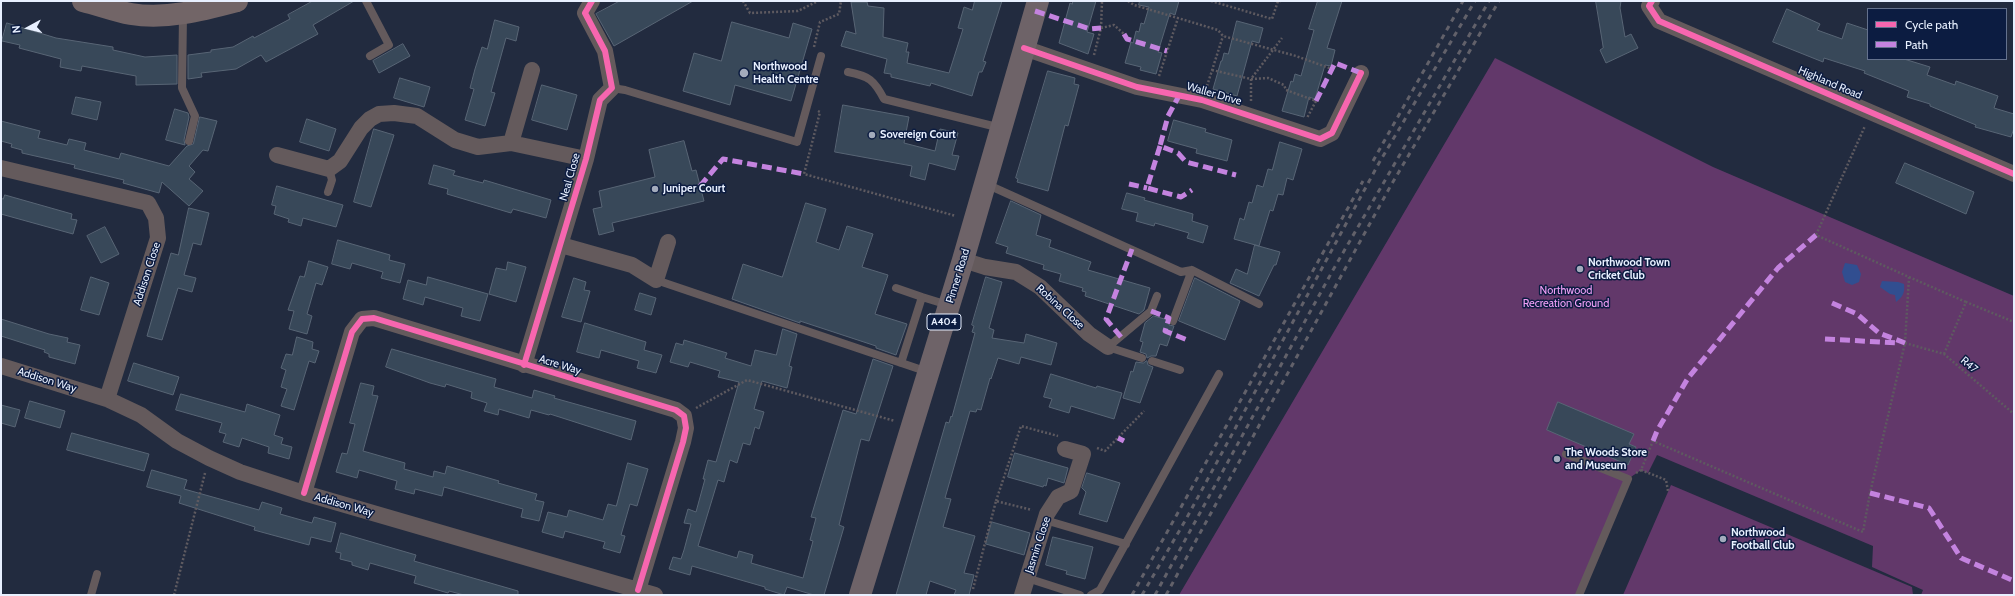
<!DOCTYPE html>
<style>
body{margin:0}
#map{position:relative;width:2015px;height:596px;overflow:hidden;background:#222b3f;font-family:Cabin,sans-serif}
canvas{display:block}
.frame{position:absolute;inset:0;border:2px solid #e8f0ff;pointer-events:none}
.legend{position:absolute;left:1867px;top:8px;width:140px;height:52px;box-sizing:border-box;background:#0c1c41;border:1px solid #64718d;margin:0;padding:5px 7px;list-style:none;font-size:12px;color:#e8f0ff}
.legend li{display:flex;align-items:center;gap:8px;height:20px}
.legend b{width:20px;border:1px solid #64718d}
.north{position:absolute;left:8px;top:8px;width:40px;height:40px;-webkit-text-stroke:3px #0c1c41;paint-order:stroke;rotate:263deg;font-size:11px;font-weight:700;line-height:16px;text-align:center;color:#e8f0ff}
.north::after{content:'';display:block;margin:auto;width:14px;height:18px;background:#e8f0ff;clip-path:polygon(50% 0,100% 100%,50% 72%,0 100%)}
</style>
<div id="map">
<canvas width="2015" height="596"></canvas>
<div class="frame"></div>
<ul class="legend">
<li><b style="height:5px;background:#f766af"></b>Cycle path</li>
<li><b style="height:5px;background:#c483df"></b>Path</li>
</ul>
<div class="north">N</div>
</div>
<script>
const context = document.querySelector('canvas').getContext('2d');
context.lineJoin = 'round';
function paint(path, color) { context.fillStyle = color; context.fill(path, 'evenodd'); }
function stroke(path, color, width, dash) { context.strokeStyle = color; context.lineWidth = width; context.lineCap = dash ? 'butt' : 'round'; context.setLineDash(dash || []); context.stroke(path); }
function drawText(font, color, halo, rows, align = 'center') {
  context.font = font + ' Cabin,sans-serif'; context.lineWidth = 3; context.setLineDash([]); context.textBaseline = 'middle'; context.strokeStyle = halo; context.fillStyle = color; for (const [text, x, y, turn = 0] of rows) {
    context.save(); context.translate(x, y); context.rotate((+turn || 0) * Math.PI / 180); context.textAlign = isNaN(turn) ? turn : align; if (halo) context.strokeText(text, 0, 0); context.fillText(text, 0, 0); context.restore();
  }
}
const green = new Path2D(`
 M1495,58L1713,167L2014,296V595H1921L1923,590L1872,567L1873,546L1657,455L1648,473L1641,470L1628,479L1579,595H1179Z
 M1671,485L1912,587L1913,595H1623Z`);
const water = new Path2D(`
 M1845,263L1857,265L1861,274L1859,282L1852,285L1845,282L1842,272Z
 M1882,281L1898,282L1904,284C1905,292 1903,297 1896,302L1895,295L1890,294L1880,287Z`);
const building = new Path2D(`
 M313,1H354L313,25L318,34L266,62L261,55L236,69L201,73L202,77L188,79V55L211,52V50L233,47L253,36L254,38L290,19L288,15Z
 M620,1H693L614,46L596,14Z
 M975,1H1002L983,61L986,62L982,72H979L972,96L931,83L930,86L891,77V74L884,73L887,59L841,46L846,31L856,34L851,2H867L868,6L884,8L883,37L908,43L906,52H909L907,63L949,73L963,29L958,28L964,7L972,10Z
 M1073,1H1096L1087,32L1094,34L1088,54L1059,43L1070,3L1072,4Z
 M1140,1H1179L1175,15L1170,13L1158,52L1162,53L1156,74L1140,70L1141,67L1125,63L1131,42L1133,43L1136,31L1139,32L1141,23L1144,24L1149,7L1139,5Z
 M1318,1H1342L1327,48L1335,50L1331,66L1325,65L1315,99L1309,97L1304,117L1282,111L1291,81L1293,82L1295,74L1301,76L1314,30L1309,29Z
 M1596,1H1621L1620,8L1625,37L1631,34L1638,48L1606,63L1600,50L1603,48Z
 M1787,9L1820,24L1817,30L1842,39L1847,23L1868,30V59H1904L1930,67L1927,75L1955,85L1956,81L1998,96L1994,108L2014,114V128L2011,137L1975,127L1976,125L1930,106V104L1907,97L1909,91L1864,73L1865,71L1824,58L1823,62L1773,42Z
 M495,20L519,27L516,41L506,38L491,92L495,93L485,126L465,120L474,89L470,88L475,69L482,47L487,49Z
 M1237,21L1263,28L1259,43L1252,41L1237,96L1213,89L1221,61H1222L1224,53L1228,54Z
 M732,22L789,38L793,23L812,29L791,101L735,85L730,105L683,91L694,53L721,61Z
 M7,23L56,38L113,47V50L145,57L177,55V84L136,85V76L82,66L81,71L60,67L61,59L19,48L20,45L2,41Z
 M403,44L410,56L379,73L373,61Z
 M1048,71L1075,78L1074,84L1079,85L1068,126L1065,125L1048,191L1017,182L1018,179L1016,178Z
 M400,78L430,87L424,107L394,98Z
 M542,85L577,95L567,130L532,120Z
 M76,97L101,102L97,120L72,114Z
 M843,105L909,117L904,143L935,151L940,129L958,133L952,155L959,156L955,170L929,163L925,180L910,176L912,166L835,152Z
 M175,109L188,113L189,117L184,140L185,145L166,140Z
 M200,117L217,121L208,151L203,150L189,166L195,172L189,179L203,191L189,206L162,182L159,193L123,183L124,180L74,168L75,165L22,153V150L11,147L12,144L1,141V121L40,131L38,138L67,145L69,139L86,143L84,150L119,159L121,153L169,166L187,146L193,144Z
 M307,119L336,129L329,151L300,142Z
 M1174,120L1206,129L1205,132L1232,140L1227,161L1196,153L1197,149L1168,141Z
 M374,129L394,135L371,207L354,202Z
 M684,141L692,171L696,170L704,201L612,223L614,231L599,235L593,209L602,207L599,191L655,177L649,150Z
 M1280,142L1302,149L1293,180L1287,178L1283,195L1278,194L1273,211L1270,210L1259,246L1234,239L1240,218L1244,220L1249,202L1252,203L1257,185L1263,187L1268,169L1272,170Z
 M1905,163L1974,192L1966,214L1896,183Z
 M434,165L455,171L453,175L483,183L484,180L551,200L546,218L513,209L511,213L447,194L448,189L429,184Z
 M277,186L343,205L336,227L303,218L301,226L288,222L289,219L274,214L276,206L272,205Z
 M1127,193L1145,198L1144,200L1193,214L1192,221L1208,226L1203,243L1187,238L1189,233L1155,223L1154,226L1136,221L1138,213L1122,209Z
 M5,195L72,214L71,219L77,220L73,234L1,214V198L3,199Z
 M1011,201L1041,215L1036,235L1051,240L1049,247L1091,262L1088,270L1150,288L1144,310L1139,314L1085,296L1086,292L1082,291L1083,288L1059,281L1061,274L1043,269L1044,265L1006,253L1008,247L996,243Z
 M806,203L826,209L816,242L839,250L847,226L873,234L862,267L888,275L875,314L907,324L896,355L876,348V346L800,321V323L732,299L743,264L782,277Z
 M189,208L209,213L201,245L193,243L184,275L196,278L192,292L178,288L162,340L147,336L171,253L178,255Z
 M105,227L119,254L101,263L87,236Z
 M338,240L390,255L389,260L405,264L400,283L381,278L383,272L352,263L350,269L332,264Z
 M1255,245L1280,252L1276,265H1274L1259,296L1230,283L1236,269L1247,274Z
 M309,261L328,267L322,285L316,283L307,314L312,316L307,334L289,329L294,311L288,310L300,276L304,277Z
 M508,262L526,267L516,302L489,294L496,268L506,270Z
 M91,277L109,283L99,315L81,310Z
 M428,277L488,294L480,321L461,316L463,308L425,297L423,305L403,299L408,280L426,285Z
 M986,277L1002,282L989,328L994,330L992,338L1024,343L1026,334L1057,343L1051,365L1021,357L1019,364L998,358L991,379L990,378L981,410L977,409L976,412L970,411L945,498L951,499L943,527L975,536L964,573L974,575L969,595H954L956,590L930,581L926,595H896L946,422L949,423L951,416L952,417L975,333L972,332L974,326L972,325Z
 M574,278L586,282L584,290L590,291L581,322L562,317Z
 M1195,278L1240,301L1225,340L1179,321Z
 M640,293L656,298L651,315L635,310Z
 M1154,316L1168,320L1169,325L1174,326L1167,346L1160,344L1156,356H1151L1147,358L1146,354L1140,352L1143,342L1140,341L1145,323Z
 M1,319L49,334L68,338L67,342L80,345L75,364L49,357V354L44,352L45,350L1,336Z
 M585,323L646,342L644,350L662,355L656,373L637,368L639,361L601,350L599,358L577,352Z
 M783,329L797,334L789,366L792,367L787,388L762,381L754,409L764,412L759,429L755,427L750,445L743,443L737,463L730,460L724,482L718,480L698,546L737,558L739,551L753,555L751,563L803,578L813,541L810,540L816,518L811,517L843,410L856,414L873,359L893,366L869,441L861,439L839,525L844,527L824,595H814L787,587L784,595L765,589V587L692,566L690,575L669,569L673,557L681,559L684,550L691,524L684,523L688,509L696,512L705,479H703L708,460L716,462L739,382L718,377L720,371L690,362L688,367L670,362L676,343L683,345L684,340L727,353L725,358L751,366L755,350L776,355Z
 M297,337L313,342L312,349L319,351L315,363L309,361L294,410L281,406L287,389L281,387L286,370L281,368L286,354L292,355Z
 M392,349L496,379L494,387L532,398L534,390L555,396L554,398L636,421L631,440L550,414L549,415L531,410L529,418L499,409L498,415L484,411L487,403L471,398L472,392L446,384L445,387L430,383L386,367Z
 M1147,361L1148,365L1153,367L1140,403L1123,398L1131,371L1133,372L1136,362L1143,363Z
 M134,363L179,377L173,395L128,381Z
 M1051,374L1096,388L1097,386L1122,393L1114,419L1071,406L1069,413L1049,407L1052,399L1044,397Z
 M361,383L374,386L372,395L378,396L363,451L405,463L404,469L433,477L434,471L445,474L447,466L499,481L498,483L537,494L535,500L544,502L539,521L521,517L523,509L444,487L442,496L415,489L414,494L395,489L397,481L359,470L357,478L336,472L342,453L347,454L355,424L350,423Z
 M181,394L245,412L247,404L280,415L274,435L283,438L281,444L292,447L289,459L268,453L269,447L242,438L239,447L223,442L226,434L219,432L222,423L176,410Z
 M30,401L65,411L60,428L25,418Z
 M1558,402L1634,434L1629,444L1636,447L1628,465L1547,430Z
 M1,405L20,410L15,427L1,423Z
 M72,433L149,454L144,471L67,450Z
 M1015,453L1068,468L1064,483L1048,478L1046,486L1044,485L1043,487L1008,477Z
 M628,463L648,469L637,506L630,504L621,535L625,536L620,553L603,548L605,542L565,531L563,538L542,532L548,512L567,517L569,510L603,520L608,504L616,506Z
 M152,470L187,480L184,489L259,510L262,502L282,508L280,514L312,523L314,517L336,523L331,542L311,537L309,545L254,530L255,527L179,503L181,496L147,487Z
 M1087,473L1120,483L1107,522L1079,514L1086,492L1082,488Z
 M992,522L1030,533L1024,555L986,544Z
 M341,533L416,555L414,561L518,591V595H464L449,591L448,593L414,583L416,576L391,569L370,563L368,570L352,565V562L340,559L341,553L336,552Z
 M1053,537L1093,547L1085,579L1066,574L1067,571L1046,565Z`);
const path = new Path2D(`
 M743,1L750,13L798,11L818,1
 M1128,1L1134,5L1218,30L1223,36L1296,56L1332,69
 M1211,1L1272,19L1278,1H1281
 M1101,28L1114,25L1124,34
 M814,47L820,22L839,14L841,1
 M1094,55L1101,28L1102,1
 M1212,70L1251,79L1268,78L1284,85L1286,90L1316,101L1307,118
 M1159,76L1178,18
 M1207,86L1223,36
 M1251,101V79L1282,38
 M818,111L820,112L804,174L956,216
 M1909,277L1966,302
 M1905,343L1944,354L2014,414
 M1944,354L1966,302L2014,322
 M696,408L747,380L895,421
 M1097,448L1105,451L1144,411
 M1641,470L1666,480L1668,491
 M1636,473L1641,470L1653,441L1863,532L1870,493L1905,343L1909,277L1816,235L1865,126
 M996,501L1021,426L1058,436
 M973,589L996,501L1032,510
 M174,595L205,473`);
const lane = new Path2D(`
 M366,1L389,45L370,56
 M183,15L182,88L195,116L189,141
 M848,72C869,76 874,80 884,99L1001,128
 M612,88L625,90L797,142L821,56
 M986,184L1181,272L1192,270L1259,304
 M328,192L332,180L329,169
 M656,280L928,372
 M896,288L922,297
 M1173,321L1192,270
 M1108,347L1151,311L1157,296
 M1108,347L1142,358
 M1152,361L1180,370
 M901,363L922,297L948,305
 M1566,454L1628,479L1579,595
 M1045,520L1126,544
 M1027,578L1080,595
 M91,595L97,574
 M1091,595L1100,590L1219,374`);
const street = new Path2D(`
 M1652,1L1649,6L1659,21L2014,174
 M1024,48L1137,87L1202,100L1320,139L1332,133L1361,73
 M511,143L532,70
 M277,155L329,169L340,161L361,128L370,119L379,114L394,113L417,116L455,140L478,147L511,143L586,159
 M1,168L148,203L156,218L158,238L107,399
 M561,245L632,265L656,280L668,242
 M963,260L985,267L1016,272L1040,287L1089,334L1108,347
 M524,365L586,159L600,100L612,88L605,51L585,13L592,1
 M1,366L107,399L141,415L177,441L209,458L240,472L304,493L655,595
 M304,493L352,332L362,319L374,318L676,410L684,416L686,428L683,442L638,590
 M1022,595L1047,514L1058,497L1071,491L1083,454L1065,449`);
const secondary = new Path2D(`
 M83,1C99,5 115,11 131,14C166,20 203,10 237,1`);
const primary = new Path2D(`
 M860,595L963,260L1038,1`);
const rail = new Path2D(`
 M1373,161L1463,1
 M1132,595L1363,181
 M1142,595L1185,521L1379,163L1475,1
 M1155,595L1333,270L1489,1
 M1166,595L1390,187L1499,1`);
const quiet = new Path2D(`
 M1035,11L1090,29L1101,28
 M1124,34L1127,39L1167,51
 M1180,94L1168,116L1160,146L1178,153L1186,162L1236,175
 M1316,101L1335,63L1361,73
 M1160,146L1147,188L1181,197L1192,190
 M1129,184L1147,188
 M700,186L723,159L804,174
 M1832,303L1857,314L1879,333L1905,343
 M1151,311L1169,318L1165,331L1190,341
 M1121,337L1106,319L1132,249
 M1825,339L1899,343
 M1118,438L1124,441
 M1653,441L1657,431L1688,378L1778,268L1816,235
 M1870,493L1929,508L1961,558L2014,581`);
const cycleway = new Path2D(`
 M1652,1L1649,6L1659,21L2014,174
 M1024,48L1137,87L1202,100L1320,139L1332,133L1361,73
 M524,365L586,159L600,100L612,88L605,51L585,13L592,1
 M304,493L352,332L362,319L374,318L676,410L684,416L686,428L683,442L638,590`);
const markers = [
 [744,73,5,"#a3abbc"],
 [872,135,4,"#a3abbc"],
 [655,189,4,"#a3abbc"],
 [1580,269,4,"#a3abbc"],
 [1557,459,4,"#a3abbc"],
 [1723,539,4,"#a3abbc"]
];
const shields = [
 [944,322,34]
];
const shieldNames = [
 ["A404",944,322]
];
const poiNames = [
 ["Northwood",753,67],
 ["Health Centre",753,80],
 ["Sovereign Court",880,135],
 ["Juniper Court",663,189],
 ["Northwood Town",1588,263],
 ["Cricket Club",1588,276],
 ["The Woods Store",1565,453],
 ["and Museum",1565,466],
 ["Northwood",1731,533],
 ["Football Club",1731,546]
];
const streetNames = [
 ["Highland Road",1830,83,23],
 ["Waller Drive",1214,94,16],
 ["Neal Close",570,177,-74],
 ["Addison Close",147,274,-72],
 ["Pinner Road",958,276,-73],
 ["Robina Close",1060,307,42],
 ["Acre Way",560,365,17],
 ["R47",1969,365,40],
 ["Addison Way",47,380,17],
 ["Addison Way",344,505,16],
 ["Jasmin Close",1038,545,-72]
];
const parkNames = [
 ["Northwood",1566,291],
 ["Recreation Ground",1566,304]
];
paint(green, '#62386a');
paint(water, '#314e90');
paint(building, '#384859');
stroke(building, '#586575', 1);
stroke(path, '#5e5a60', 2.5, [2, 2]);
stroke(lane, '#645a5c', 8);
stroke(street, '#645a5c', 16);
stroke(secondary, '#726567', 22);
stroke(primary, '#6e6368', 22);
stroke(rail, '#62616a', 3, [5, 5]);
stroke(quiet, '#c483df', 5, [10, 5]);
stroke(cycleway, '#f766af', 6);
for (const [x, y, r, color] of markers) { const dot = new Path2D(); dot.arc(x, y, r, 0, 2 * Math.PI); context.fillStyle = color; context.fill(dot); stroke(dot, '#0c1c41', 1.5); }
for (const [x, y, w] of shields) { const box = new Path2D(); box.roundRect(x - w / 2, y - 8, w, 16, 3); context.fillStyle = '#0c1c41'; context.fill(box); stroke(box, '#e8f0ff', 1); }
drawText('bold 10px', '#e8f0ff', null, shieldNames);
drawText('bold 11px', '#e8f0ff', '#0c1c41', poiNames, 'left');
drawText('11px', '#e8f0ff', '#0c1c41', streetNames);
drawText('11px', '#f2a0f8', '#0c1c41', parkNames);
</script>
